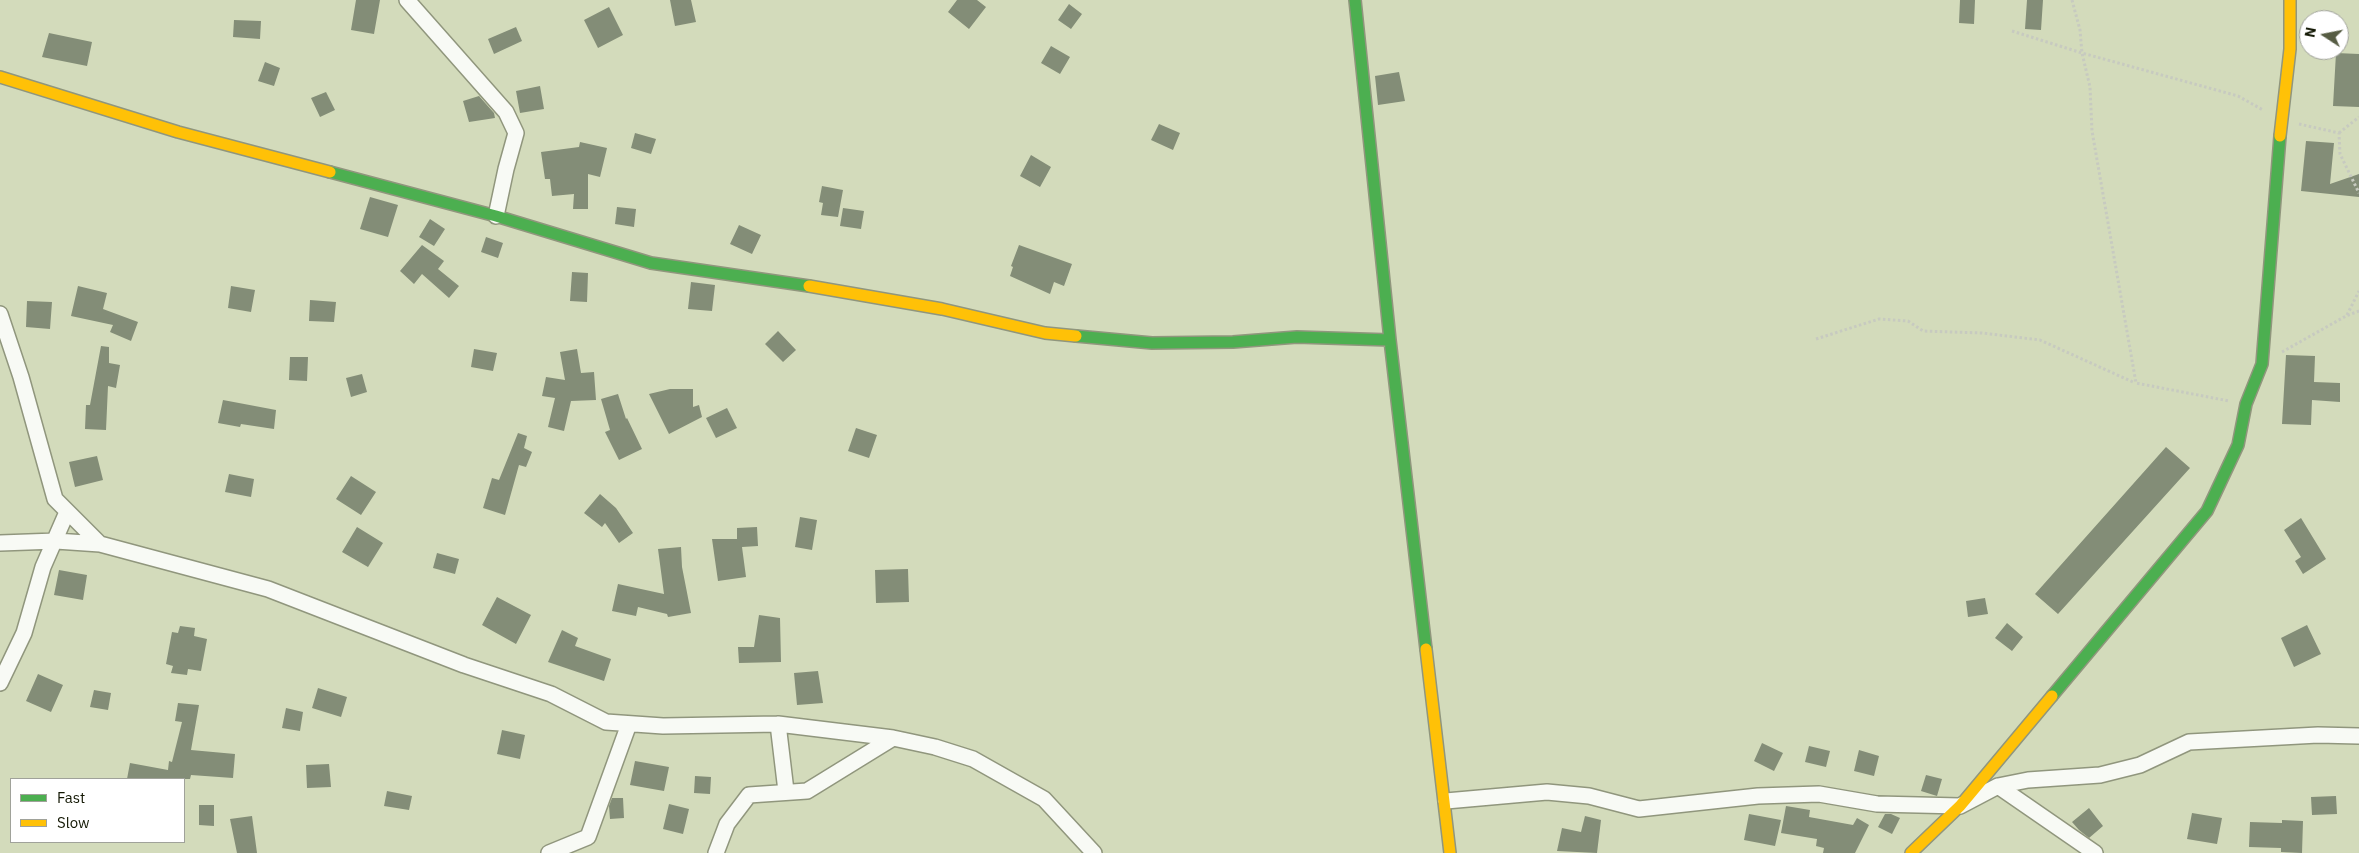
<!DOCTYPE html>
<style>
body{margin:0}
#map{position:relative;width:2359px;height:853px;overflow:hidden;background:#d3dbbb;font-family:"IBM Plex Sans",sans-serif}
canvas{display:block}
.legend{position:absolute;left:10px;top:778px;width:175px;height:65px;box-sizing:border-box;background:#fff;border:1px solid #a0a29a;margin:0;padding:6px 9px;list-style:none;font-size:15px;color:#121703}
.legend li{display:flex;align-items:center;gap:10px;height:25px}
.legend b{width:25px;border:1px solid #a0a29a}
.north{position:absolute;left:2299px;top:10px;width:50px;height:50px;box-sizing:border-box;background:#fff;border:1px solid #a0a29a;border-radius:50%;rotate:281deg;font-size:14px;font-weight:700;line-height:20px;text-align:center;color:#121703}
.north::after{content:'';display:block;margin:auto;width:18px;height:22px;background:#565c43;clip-path:polygon(50% 0,100% 100%,50% 72%,0 100%)}
</style>
<div id="map">
<canvas width="2359" height="853"></canvas>
<ul class="legend">
<li><b style="height:6px;background:#4caf50"></b>Fast</li>
<li><b style="height:6px;background:#ffc107"></b>Slow</li>
</ul>
<div class="north">N</div>
</div>
<script>
const context = document.querySelector('canvas').getContext('2d');
context.lineJoin = 'round';
function paint(path, color) { context.fillStyle = color; context.fill(path, 'evenodd'); }
function stroke(path, color, width, dash) { context.strokeStyle = color; context.lineWidth = width; context.lineCap = dash ? 'butt' : 'round'; context.setLineDash(dash || []); context.stroke(path); }
const building = new Path2D(`
 M356,0H380L374,34L351,30Z
 M670,0H691L696,22L675,26Z
 M957,0H977L986,7L969,29L948,12Z
 M1960,0H1975L1974,24L1959,23Z
 M2027,0H2043L2041,30L2025,29Z
 M1069,4L1082,14L1071,29L1058,20Z
 M609,7L623,35L598,48L584,20Z
 M234,20L261,21L260,39L233,37Z
 M516,27L522,41L494,54L488,39Z
 M49,33L92,42L87,66L42,57Z
 M1051,46L1070,57L1060,74L1041,63Z
 M2336,53L2359,54V107L2333,106Z
 M265,62L280,68L274,86L258,81Z
 M1399,72L1405,101L1378,105L1375,76Z
 M540,86L544,109L520,113L516,91Z
 M326,92L335,110L320,117L311,98Z
 M479,96L494,113L495,118L469,122L463,101Z
 M1159,124L1180,133L1173,150L1151,140Z
 M635,133L656,139L651,154L631,148Z
 M2306,141L2334,143L2330,184L2359,174V197L2301,191Z
 M580,142L607,148L600,177L588,174V209H573L574,194L552,196L550,179H545L541,152L579,147Z
 M1031,155L1051,167L1040,187L1020,176Z
 M822,186L843,190L838,217L821,215L823,203L819,202Z
 M370,197L398,205L388,237L360,229Z
 M617,207L636,209L634,227L615,224Z
 M843,208L864,211L861,229L840,226Z
 M430,219L445,229L434,246L419,237Z
 M739,225L761,235L752,254L730,244Z
 M486,237L503,243L498,258L481,252Z
 M422,245L444,261L438,269L459,286L449,298L422,274L414,284L400,271Z
 M1019,245L1072,264L1064,286L1054,282L1050,294L1010,276L1013,267L1011,266Z
 M572,272L588,273L587,302L570,301Z
 M691,282L715,285L712,311L688,309Z
 M78,286L107,293L103,309L138,322L131,341L110,332L113,325L71,316Z
 M231,286L255,290L251,312L228,308Z
 M310,300L336,302L334,322L309,321Z
 M27,301L52,302L50,329L26,327Z
 M778,331L796,350L783,362L765,344Z
 M101,346L109,347V363L120,365L116,388L108,386L106,430L85,429L86,405H90Z
 M474,349L497,353L493,371L471,367Z
 M577,349L581,373L594,372L596,400L571,401L564,431L548,427L555,398L542,396L546,377L565,380L560,352Z
 M2286,355L2315,356L2314,382L2340,383V402L2312,400L2311,425L2282,424Z
 M290,357H308L307,381L289,380Z
 M362,374L367,392L351,397L346,378Z
 M670,389H693V407L699,405L702,417L669,434L649,394Z
 M618,394L626,419L627,418L642,449L619,460L605,432L610,430L601,399Z
 M223,400L276,410L274,429L241,424L240,427L218,423Z
 M727,408L737,428L716,438L706,418Z
 M856,428L877,435L869,458L848,451Z
 M518,433L527,436L524,448L532,452L526,467L519,465L505,515L483,508L492,478L499,480Z
 M2166,447L2190,468L2058,614L2035,594Z
 M97,456L103,480L75,487L69,462Z
 M229,474L254,479L251,497L225,492Z
 M351,476L376,492L361,515L336,499Z
 M600,494L616,508L633,533L619,543L605,523L602,527L584,513Z
 M800,517L817,520L812,550L795,547Z
 M2301,518L2326,559L2303,574L2295,561L2301,557L2284,530Z
 M357,527L383,543L368,567L342,552Z
 M757,527L758,546L742,547L746,577L718,581L712,539H737V528Z
 M681,547L682,567L691,613L668,617L667,614L638,607L636,616L612,611L618,584L664,594L658,549Z
 M437,553L459,559L455,574L433,568Z
 M908,569L909,602L876,603L875,570Z
 M59,570L87,575L83,600L54,595Z
 M497,597L531,615L516,644L482,625Z
 M1985,598L1988,614L1968,617L1966,601Z
 M759,615L780,618L781,662L739,663L738,647H754Z
 M2007,623L2023,637L2012,651L1995,638Z
 M2307,625L2321,654L2294,667L2281,638Z
 M180,626L195,628L194,636L207,639L201,671L188,669L187,675L171,673L173,666L166,664L172,632L178,633Z
 M562,630L578,638L575,646L611,659L604,681L548,662Z
 M818,671L823,703L797,705L794,673Z
 M38,674L63,685L51,712L26,701Z
 M318,688L347,697L341,717L312,708Z
 M94,690L111,693L108,710L90,707Z
 M178,703L199,705L191,750L235,754L233,778L191,775L190,779H127L130,763L168,770L169,761L172,762L182,722L175,721Z
 M286,708L303,712L300,731L282,728Z
 M502,730L525,735L520,759L497,754Z
 M1762,743L1783,753L1774,771L1754,761Z
 M1809,746L1830,751L1826,767L1805,762Z
 M1859,750L1879,756L1874,776L1854,771Z
 M635,761L669,767L664,791L630,785Z
 M329,764L331,787L307,788L306,765Z
 M1926,775L1942,779L1937,796L1921,791Z
 M695,776L711,777L710,794L694,793Z
 M387,791L412,796L409,810L384,806Z
 M2336,796L2337,814L2312,815L2311,797Z
 M612,798H623L624,818L610,819L609,806Z
 M669,804L689,809L683,834L663,829Z
 M199,805H214V826L199,825Z
 M1786,806L1810,810L1809,817L1853,825L1857,818L1869,825L1855,853H1823L1824,848L1816,846L1817,839L1781,833Z
 M2089,808L2103,826L2089,838L2079,830L2072,822Z
 M2192,813L2222,818L2217,844L2187,839Z
 M1749,814L1781,820L1775,846L1744,840Z
 M1885,814H1891L1900,818L1892,834L1878,827Z
 M252,816L257,853H237L230,819Z
 M1585,816L1601,820L1597,853L1557,851L1562,828L1581,832Z
 M2282,820L2303,821L2302,853L2281,852V848L2249,847L2250,822L2282,823Z`);
const path = new Path2D(`
 M2072,0L2080,30L2082,53L2090,87L2092,131L2136,383L2229,401
 M2012,31L2082,53L2238,96L2263,110
 M2299,124L2339,133L2340,154L2359,193
 M2339,133L2359,117
 M2347,315L2359,291
 M1816,339L1879,319L1908,321L1923,331L1982,333L2040,340L2135,383
 M2282,352L2346,316L2359,311`);
const street = new Path2D(`
 M407,0L506,112L516,133L506,169L496,216
 M0,314L21,377L55,499L100,544
 M0,543L56,541L100,544L268,589L464,665L551,694L606,722L663,726L778,724L893,738
 M0,683L24,633L43,567L67,512
 M778,724L786,791
 M1998,786L2095,853
 M1446,801L1547,792L1589,796L1639,809L1758,796L1819,794L1877,804L1960,806L1998,786L2028,780L2100,775L2140,765L2189,742L2318,735L2359,736
 M549,853L588,837L629,724
 M716,853L727,824L749,795L807,791L893,738L935,747L973,759L1044,799L1094,853`);
const fast = new Path2D(`
 M1355,0L1390,340L1426,649
 M330,172L496,216L651,263L809,286
 M1076,336L1152,343L1233,342L1297,337L1390,340
 M2052,696L2207,511L2238,445L2246,404L2262,364L2280,136`);
const slow = new Path2D(`
 M0,77L178,132L330,172
 M2280,136L2290,49V0
 M809,286L942,309L1045,333L1076,336
 M1426,649L1450,853
 M1911,853L1960,806L2052,696`);
paint(building, '#838d77');
stroke(street, '#90967d', 18);
stroke(fast, '#90967d', 14);
stroke(slow, '#90967d', 14);
stroke(path, '#c7cac0', 3, [2.5, 2.5]);
stroke(street, '#f8faf5', 15);
stroke(fast, '#4caf50', 11);
stroke(slow, '#ffc107', 11);
</script>
